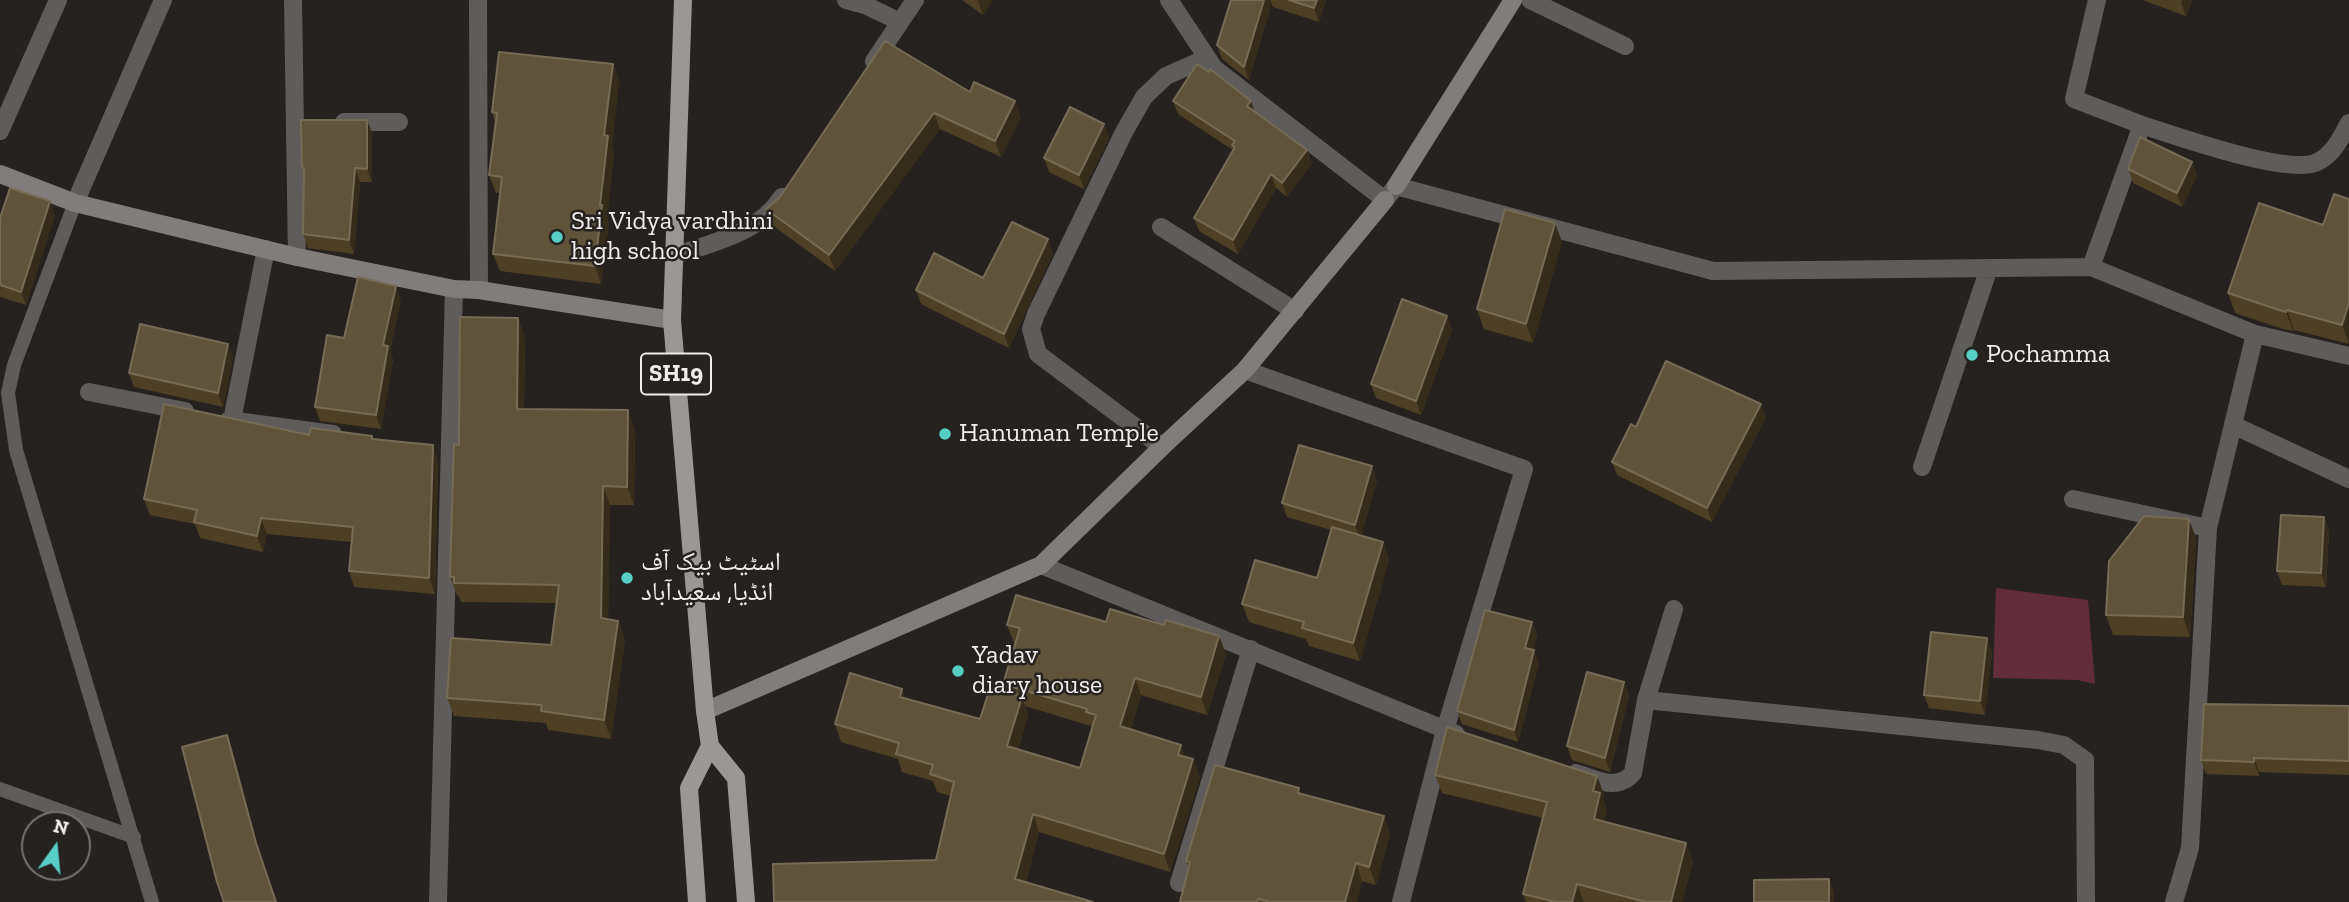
<!DOCTYPE html>
<meta charset="utf-8">
<style>
body{margin:0}
#map{position:relative;width:2349px;height:902px;overflow:hidden;background:#252220;font-family:"Zilla Slab",serif}
canvas{display:block}
.north{position:absolute;left:21px;top:811px;width:70px;height:70px;box-sizing:border-box;background:#252220;border:2px solid #767372;border-radius:50%;rotate:15deg;font-size:19px;font-weight:700;line-height:28px;text-align:center;color:#f0edec}
.north::after{content:'';display:block;margin:auto;width:24px;height:32px;background:#56cec3;clip-path:polygon(50% 0,100% 100%,50% 72%,0 100%)}
</style>
<div id="map">
<canvas width="2349" height="902"></canvas>
<div class="north">N</div>
</div>
<script>
const context = document.querySelector('canvas').getContext('2d');
context.lineJoin = 'round';
function paint(path, color) { context.fillStyle = color; context.fill(path, 'evenodd'); }
function stroke(path, color, width, dash) { context.strokeStyle = color; context.lineWidth = width; context.lineCap = dash ? 'butt' : 'round'; context.setLineDash(dash || []); context.stroke(path); }
function drawText(font, color, halo, rows, align = 'center') {
  context.font = font + ' "Zilla Slab","Noto Naskh Arabic",serif'; context.lineWidth = 5; context.setLineDash([]); context.textBaseline = 'middle'; context.strokeStyle = halo; context.fillStyle = color; for (const [text, x, y, turn = 0] of rows) {
    context.save(); context.translate(x, y); context.rotate((+turn || 0) * Math.PI / 180); context.textAlign = isNaN(turn) ? turn : align; if (halo) context.strokeText(text, 0, 0); context.fillText(text, 0, 0); context.restore();
  }
}
const green = new Path2D(`
 M1996,588L2088,600L2095,684L2077,680L1993,678Z`);
const lane = new Path2D(`
 M75,203L14,365L8,393L16,450L152,902
 M0,789L134,837`);
const street = new Path2D(`
 M293,0L297,257
 M478,0L479,290
 M846,0L865,5L900,22
 M1169,0L1214,68L1385,200L1396,186L1713,271L2091,267L2255,334L2349,356
 M1530,0L1625,46
 M874,61L915,0
 M344,122H399
 M2142,125C2176,136 2284,174 2315,163C2333,156 2340,139 2349,123
 M0,131L58,0
 M75,203L163,0
 M1161,227L1295,311
 M674,256C713,242 758,234 782,197
 M2091,267L2142,125L2074,99L2097,0
 M1245,370L1524,469L1445,730L1401,902
 M89,392L185,411
 M229,420L333,434
 M232,420L266,249
 M2233,425L2349,479
 M1162,447L1038,354L1031,329L1036,314L1124,132L1144,97L1166,76L1207,58
 M1922,467L1989,268
 M2073,499L2208,528
 M1041,565L1456,734
 M1674,609L1646,700L2038,740L2064,745L2085,760L2086,902
 M1576,773C1596,779 1617,792 1633,773L1646,700
 M1179,883L1251,649
 M438,902L454,289
 M2174,902L2190,848L2208,528L2255,334`);
const secondary = new Path2D(`
 M0,174L75,203L297,257L454,289L479,290L672,320
 M1396,186L1513,0
 M705,711L1041,565L1162,447L1245,370L1385,200`);
const primary = new Path2D(`
 M683,0L672,320L705,711L710,746L736,778L746,902
 M697,902L689,788L710,746`);
const wall = new Path2D(`
 M962,0H993L983,15Z
 M1270,0H1326L1319,22L1273,7Z
 M2142,0H2192L2186,16Z
 M1271,5L1249,80L1222,59L1217,45Z
 M613,64L619,81L612,146L614,153L607,218L609,223L601,284L500,271L493,254L500,193H496L489,175L495,123L492,112Z
 M970,92L1021,117L1001,157L940,129L835,271L772,225L766,209Z
 M1173,101L1255,112L1307,150L1312,164L1287,197L1276,188L1238,254L1199,231L1194,218L1233,150L1178,114Z
 M1104,124L1109,138L1084,189L1049,172L1044,158Z
 M372,133V182H360L354,254L308,248L303,234L304,173L302,168Z
 M2192,162L2197,176L2182,207L2133,183L2128,169Z
 M55,215L26,305L0,297V218Z
 M2323,225L2349,344L2294,330L2293,331L2283,329L2235,313L2228,293Z
 M1562,242L1533,343L1484,329L1477,309Z
 M1053,253L1009,348L921,304L916,290L983,278Z
 M401,299L390,351L393,360L381,429L320,421L315,407L344,338Z
 M1447,316L1452,330L1421,415L1376,398L1371,384Z
 M518,318L525,337L524,410L635,429L634,505H610L608,619L618,621L625,640L611,739L548,730L546,723L454,716L447,698L551,645L556,603L461,602L459,596L457,595L450,577L459,445Z
 M228,344L233,358L223,407L134,387L129,373Z
 M1766,417L1712,522L1617,475L1612,462L1636,427Z
 M309,435L373,439L438,461L435,594L354,587L349,571L351,542L267,534L263,552L200,538L195,524L150,515L144,499Z
 M1372,466L1377,480L1361,536L1383,542L1389,560L1360,661L1309,646L1306,639L1249,622L1242,604L1317,578L1331,530L1287,517L1282,503Z
 M2324,517L2329,531L2326,587L2282,585L2277,571Z
 M2196,538L2190,637L2113,635L2106,615Z
 M1106,622L1164,625L1219,636L1226,654L1207,715L1141,695L1131,729L1181,745L1185,757L1200,777L1170,872L1039,832L1026,882L936,860L951,796L937,792L933,781L902,772L898,759L841,742L835,724L906,698L980,719L1006,693L1003,684L1016,643H1014L1007,625ZM1025,706L1091,726L1092,728L1080,768L1018,749L1028,715Z
 M1532,622L1537,635L1533,650L1539,663L1518,742L1462,724L1457,711Z
 M1987,638L1992,652L1985,715L1929,708L1924,695Z
 M1624,682L1629,696L1610,772L1572,760L1567,746Z
 M2349,706V775L2259,772V776L2206,774L2201,760Z
 M1435,775L1604,794L1603,799L1607,811L1604,822L1693,861L1682,902H1526L1523,894L1543,818L1442,793Z
 M1301,794L1384,816L1390,834L1376,885L1362,881L1357,902H1180L1189,869L1186,861Z`);
const shadedWall = new Path2D(`
 M979,0H993L983,15L978,1Z
 M1264,0H1269L1271,5L1249,80L1244,67Z
 M1317,0H1326L1319,22L1314,8Z
 M2182,0H2192L2186,16L2181,3Z
 M613,64L619,81L612,146L614,153L607,218L609,223L601,284L595,266L604,135Z
 M1015,101L1021,117L1001,157L995,141Z
 M1251,101L1256,115L1247,106Z
 M934,113L940,129L835,271L829,255Z
 M367,120L372,133V182L367,169Z
 M1104,124L1109,138L1084,189L1079,175Z
 M1307,150L1312,164L1287,197L1282,183Z
 M2192,162L2197,176L2182,207L2177,193Z
 M355,168L360,182L354,254L349,240Z
 M1271,174L1276,188L1238,254L1233,240Z
 M50,201L55,215L26,305L21,292Z
 M1555,223L1562,242L1533,343L1526,324Z
 M1048,239L1053,253L1009,348L1004,334Z
 M396,286L401,299L390,351L393,360L381,429L376,415L383,345Z
 M2349,302V344L2342,325Z
 M2287,310L2294,330L2293,331L2286,312Z
 M1447,316L1452,330L1421,415L1416,401Z
 M518,318L525,337L524,428L517,409Z
 M228,344L233,358L223,407L218,393Z
 M1761,404L1766,417L1712,522L1707,508Z
 M628,410L635,429L634,505L627,487Z
 M433,445L438,461L435,594L429,578Z
 M1372,466L1377,480L1360,539L1355,525Z
 M603,486L610,505L608,637L601,618Z
 M2324,517L2329,531L2326,587L2321,573Z
 M261,518L267,534L263,552L257,536Z
 M2189,519L2196,538L2190,637L2183,617Z
 M1383,542L1389,560L1360,661L1353,643Z
 M618,621L625,640L611,739L604,720Z
 M1532,622L1537,635L1530,661L1525,648Z
 M1219,636L1226,654L1207,715L1201,697Z
 M1987,638L1992,652L1985,715L1980,701Z
 M1534,650L1539,663L1518,742L1514,730Z
 M1135,678L1141,695L1127,744L1120,726Z
 M1624,682L1629,696L1610,772L1605,758Z
 M902,689L909,706L900,697Z
 M1022,697L1028,715L1013,764L1007,746Z
 M227,735L233,752L262,861L256,843Z
 M1181,745L1187,763L1178,755Z
 M2254,758L2259,772V776L2254,762Z
 M1193,759L1200,777L1170,872L1164,854Z
 M1597,776L1604,794L1603,799L1607,811L1600,837L1594,819L1593,791Z
 M1033,814L1039,832L1022,897L1015,879Z
 M1384,816L1390,834L1376,885L1369,867Z
 M1686,843L1693,861L1682,902H1671Z
 M1356,863L1362,881L1357,902H1345Z
 M1829,879L1834,892V902H1829Z
 M1577,884L1584,902H1572Z`);
const building = new Path2D(`
 M1231,0H1264L1244,67L1217,45Z
 M1289,0H1317L1314,8Z
 M885,41L970,92L974,82L1015,101L995,141L934,113L829,255L766,209L780,197Z
 M499,52L613,64L604,135L608,136L600,205H602L595,266L493,254L502,177L489,175L497,113L492,112Z
 M1197,64L1209,72L1210,69L1251,101L1247,106L1307,150L1282,183L1271,174L1233,240L1194,218L1235,147L1232,145L1235,141L1173,101Z
 M1070,107L1104,124L1079,175L1044,158Z
 M301,120H367V169L355,168L349,240L303,234L304,168H302Z
 M2140,137L2192,162L2177,193L2128,169Z
 M10,188L50,201L21,292L0,285V218Z
 M2334,194L2349,199V302L2342,325L2287,310L2286,312L2276,309L2228,293L2259,203L2323,225Z
 M1505,209L1555,223L1526,324L1477,309Z
 M1012,222L1048,239L1004,334L916,290L934,253L983,278Z
 M358,277L396,286L383,345L388,346L376,415L315,407L327,335L344,338Z
 M1402,299L1447,316L1416,401L1371,384Z
 M460,317L518,318L517,409L628,410L627,487L603,486L601,618L618,621L604,720L541,711L542,705L447,698L451,638L551,645L559,585L454,583V577H450L454,444L459,445Z
 M140,324L228,344L218,393L129,373Z
 M1666,361L1761,404L1707,508L1612,462L1631,424L1636,427Z
 M164,404L309,435L311,428L372,436V439L433,445L429,578L349,571L353,527L261,518L257,536L194,522L197,510L144,499Z
 M1299,445L1372,466L1355,525L1282,503Z
 M2281,515L2324,517L2321,573L2277,571Z
 M2144,516L2189,519L2183,617L2106,615L2109,561Z
 M1332,527L1383,542L1353,643L1302,628L1304,622L1242,604L1255,560L1317,578Z
 M1016,595L1106,622L1110,609L1164,625L1166,620L1219,636L1201,697L1135,678L1120,726L1181,745L1178,755L1193,759L1164,854L1033,814L1015,879L1093,902H774L773,864L936,860L954,782L930,774L933,765L896,754L899,743L835,724L850,673L902,689L900,697L980,719L990,688L1022,697L1007,746L1080,768L1096,715L1086,712L1087,709L1003,684L1020,628L1007,625Z
 M1485,610L1532,622L1525,648L1534,650L1514,730L1457,711Z
 M1931,632L1987,638L1980,701L1924,695Z
 M1587,672L1624,682L1605,758L1567,746Z
 M2204,704L2349,706V761L2254,758V762L2201,760Z
 M1447,727L1597,776L1593,791L1600,793L1594,819L1686,843L1671,902H1646L1577,884L1572,902H1556L1523,894L1547,802L1435,775Z
 M227,735L256,843L276,902H224L217,882L182,747Z
 M1215,765L1299,788L1298,793L1384,816L1369,867L1356,863L1345,902H1271L1258,899L1257,902H1180L1190,862L1186,861Z
 M1829,879V902H1754V880Z`);
const markers = [
 [557,237,7,"#56cec3"],
 [1972,355,7,"#56cec3"],
 [945,434,7,"#56cec3"],
 [627,578,7,"#56cec3"],
 [958,671,7,"#56cec3"]
];
const shields = [
 [676,374,70]
];
const shieldNames = [
 ["SH19",676,374]
];
const poiNames = [
 ["Sri Vidya vardhini",571,222],
 ["high school",571,252],
 ["Pochamma",1986,355],
 ["Hanuman Temple",959,434],
 ["اسٹیٹ بیک آف",641,563],
 ["انڈیا, سعیدآباد",641,593],
 ["Yadav",972,656],
 ["diary house",972,686]
];
paint(green, '#622c3b');
stroke(lane, '#5f5d5c', 14);
stroke(street, '#5f5d5c', 18);
stroke(secondary, '#817d7d', 18);
stroke(primary, '#9b9796', 18);
paint(wall, '#4e4026');
paint(shadedWall, '#362c1b');
paint(building, '#60533b');
stroke(building, '#766b57', 2);
for (const [x, y, r, color] of markers) { const dot = new Path2D(); dot.arc(x, y, r, 0, 2 * Math.PI); context.fillStyle = color; context.fill(dot); stroke(dot, '#252220', 2.5); }
for (const [x, y, w] of shields) { const box = new Path2D(); box.roundRect(x - w / 2, y - 20.5, w, 41, 5); context.fillStyle = '#252220'; context.fill(box); stroke(box, '#f0edec', 2); }
drawText('bold 24px', '#f0edec', null, shieldNames);
drawText('26px', '#f0edec', '#252220', poiNames, 'left');
</script>
